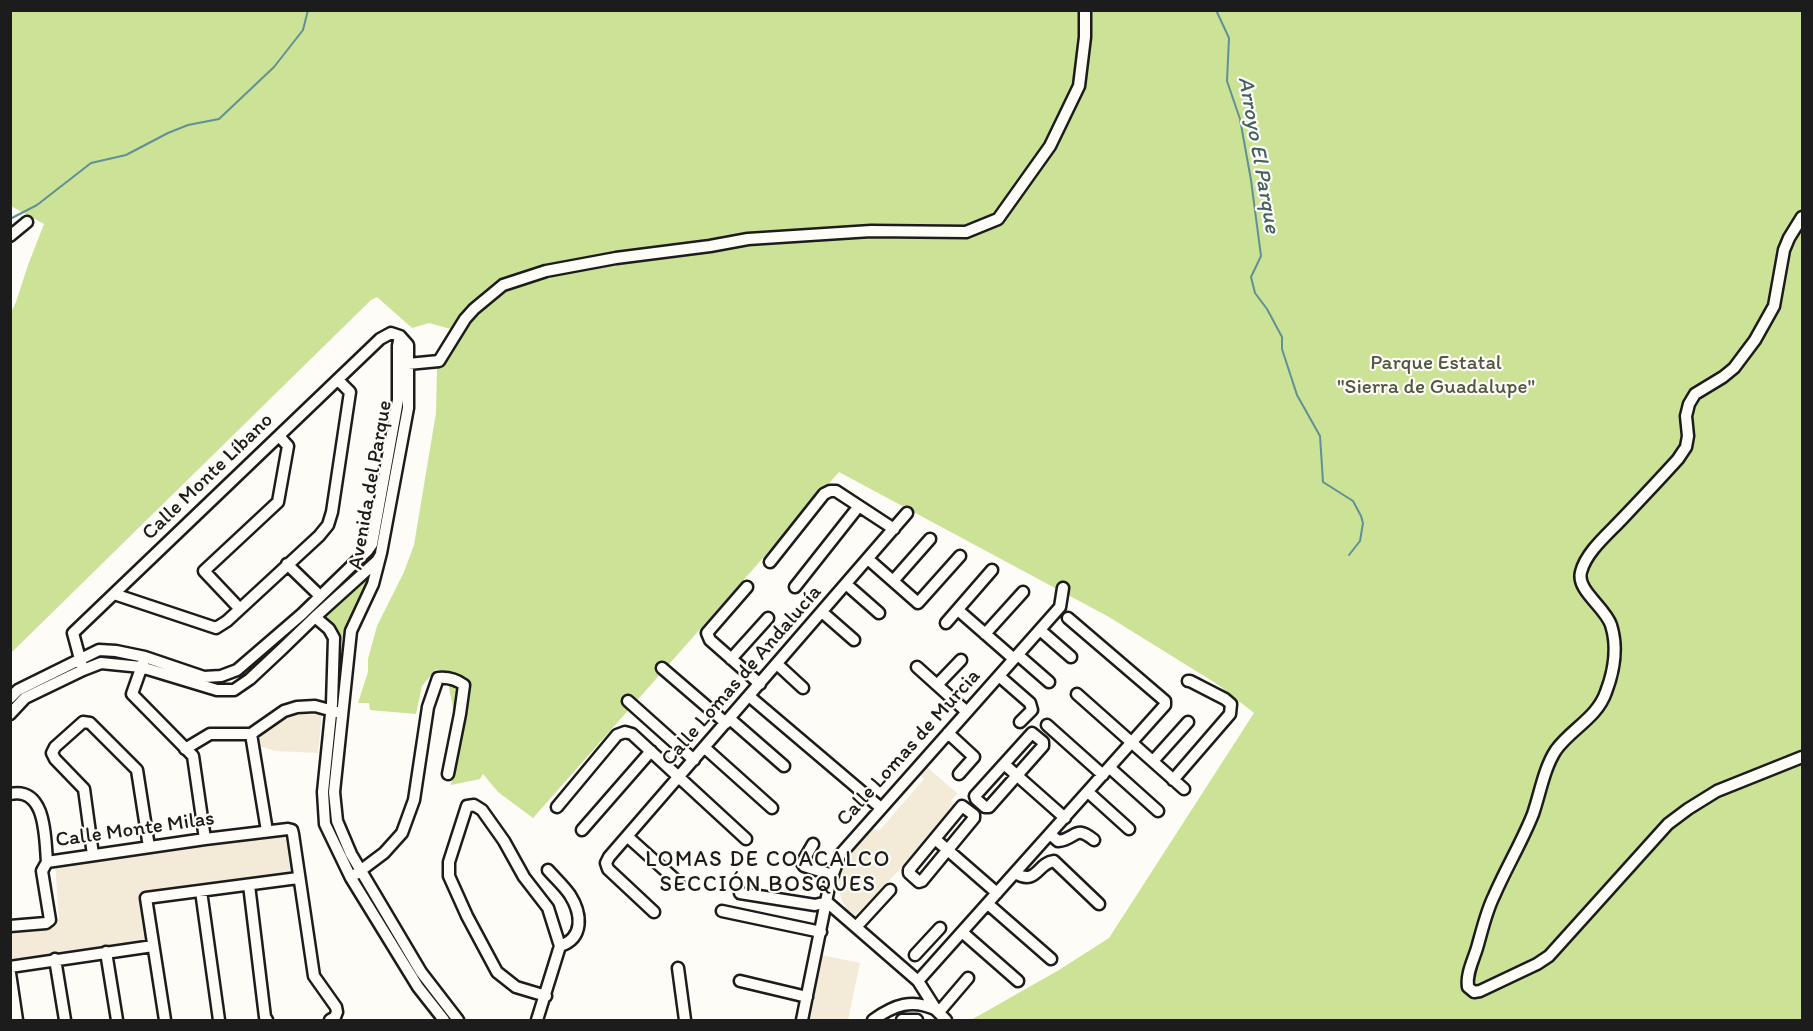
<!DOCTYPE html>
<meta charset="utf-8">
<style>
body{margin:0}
#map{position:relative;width:1813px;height:1031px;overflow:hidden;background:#fdfcf7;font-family:Itim,sans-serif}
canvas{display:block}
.frame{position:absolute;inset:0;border:12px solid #1c1c1c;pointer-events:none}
</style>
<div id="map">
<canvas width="1813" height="1031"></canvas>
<div class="frame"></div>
</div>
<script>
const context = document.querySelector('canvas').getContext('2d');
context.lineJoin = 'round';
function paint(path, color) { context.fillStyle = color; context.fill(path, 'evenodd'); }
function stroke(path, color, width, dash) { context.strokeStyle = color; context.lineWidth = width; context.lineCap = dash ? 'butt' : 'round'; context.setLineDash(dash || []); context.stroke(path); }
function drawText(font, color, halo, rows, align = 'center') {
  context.font = font + ' Itim,sans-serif'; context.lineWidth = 4.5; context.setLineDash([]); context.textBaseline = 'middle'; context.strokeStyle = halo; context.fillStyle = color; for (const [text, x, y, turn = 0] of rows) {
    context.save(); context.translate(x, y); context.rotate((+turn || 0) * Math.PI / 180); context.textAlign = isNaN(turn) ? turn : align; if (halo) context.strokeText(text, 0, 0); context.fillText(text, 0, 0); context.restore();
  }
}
const built = new Path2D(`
 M287,713L322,715L318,753L276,751L253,744L257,737Z
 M927,767L958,794L951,800L955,805L902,867L854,917L847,910L841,898L838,887L840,871L847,858L873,828L878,832L924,779L919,774Z
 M290,830L297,877L144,896L151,944L11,966V928L59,920L55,863Z
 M821,955L860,963L848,1020H807Z`);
const green = new Path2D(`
 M11,11H1802V1020H971L1059,970L1109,938L1254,713L1217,684L1109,617L839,472L533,818L498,792L483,774L480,779L451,785L459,739L446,672L436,669L422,686L416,714L370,710L369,703H358L368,672V659L377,626L404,572L414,545L436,413L437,369L433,359L451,329L429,323L412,328L377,297L371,300L11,653V312L16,302L28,265L44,224L11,206Z
 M375,565L341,641L332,626L317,616Z`);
const stream = new Path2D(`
 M1216,10L1229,38L1227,81L1240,119L1251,180L1261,256L1251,277L1255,293L1267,309L1282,337V349L1297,395L1320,436L1323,482L1353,501L1361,516L1363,523L1360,541L1349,555
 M10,219L37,205L91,163L126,155L168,133L188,125L219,119L274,67L303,30L308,10`);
const minor = new Path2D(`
 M1802,217L1789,238L1784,250L1774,306L1755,340L1734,368L1723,377L1695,394L1689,404L1686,416L1688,436L1686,447L1678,459C1660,479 1641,499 1622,519C1608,534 1586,552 1581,572C1576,590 1605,607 1611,625C1618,647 1614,671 1606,692C1597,718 1571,729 1556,750C1544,768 1540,794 1533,814C1522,842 1506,868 1494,896C1486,912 1482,931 1477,948C1473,961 1466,974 1468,987L1474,992L1480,991L1537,964L1549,956L1668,824L1688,809L1717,791L1802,757
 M10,236L27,222
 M400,336L408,345V408L381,553L373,584L351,631L334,792L337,821L351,854L421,972L458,1020
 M408,364L439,361L465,319L474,309L503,285L546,271L616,258L710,246L748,239L871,231L966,232L998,219L1050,146L1079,86L1085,37V10
 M868,559L918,603L960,556
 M770,562L824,494L830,491H836L894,529
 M287,564L320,596
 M893,581L930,539
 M846,584L879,613
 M747,587L707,633L710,640L760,684
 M795,587L859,506
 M114,594L216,628L227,621L319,536L328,525L332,512L350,392L338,380
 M239,608L204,571L278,502L288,446L279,436
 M958,610L1014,659
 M822,612L854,640
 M315,617L329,629L334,638L332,704L323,792L325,824L351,878L418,987L444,1020
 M946,623L992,570
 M1040,630L1071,657
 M985,634L1023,592
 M1018,655L1049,682
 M731,659L768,618
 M144,660L132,694L193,756L205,839
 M777,664L803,688
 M917,667L967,712
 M662,668L726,723
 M83,670L73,633L380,339L391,333L400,336
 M999,676L1030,703L1032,710L1020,722
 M937,685L961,660
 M1077,694L1184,789
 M749,696L881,808
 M10,698L18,690L99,650L116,651L145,657L204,677L221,676L237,670L302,614L367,551L372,544L398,400V346L400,336
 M628,701L694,760
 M10,714L25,698L83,670L101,663L141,667L217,690H234L250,679L282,649L315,617L377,561L380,556
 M730,719L784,766
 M1047,725L1103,775
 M948,733L974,757L959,774
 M1032,733L1043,742V746L989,807H985L976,799L975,796Z
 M251,734L267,831
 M705,748L772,808
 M185,749L210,734H251L284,711L297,707L315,706L337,712
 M1153,761L1188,722
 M1004,764L1065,818
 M1110,768L1158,811
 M1173,780L1230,714L1231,704L1225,699L1190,681H1188
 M1088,792L1129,829
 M10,794C47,786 45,840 47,862
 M962,806L974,815V818L922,881L919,882L909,873V870Z
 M557,807L617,735L625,732L632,734L746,839
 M582,830L651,751
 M1050,834L1058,841C1077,839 1074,824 1094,840
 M628,837L678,882
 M935,839L997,893
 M813,844L802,863L804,866L833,875
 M93,855L84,789L55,759L52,753L55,747L83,722L90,723L137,770L149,847
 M548,870C555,878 564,886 570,895C582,914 584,938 560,946
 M1015,873C1037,886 1037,863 1054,861L1099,904
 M356,874L384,853L402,833L414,800L428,707L438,678C447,677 457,680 464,685L460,714L448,774
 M249,885L265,1017L267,1020
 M201,891L219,1020
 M740,893L815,905L827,902L918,981L937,1011L946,1020
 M988,904L1051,959
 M722,911L821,932
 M654,912L608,869L606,863L609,857L907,513
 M10,926L46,923L50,920L42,871L47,862L205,839L288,829L292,830L293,834L314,976L336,1007L337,1012L335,1017L330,1020
 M856,927L890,890
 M962,932L1018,981
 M106,952L117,1020
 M915,955L940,928
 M55,959L65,1020
 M10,967L153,946
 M678,968L685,1020
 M10,973L17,1020
 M740,981L807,997
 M918,981L1165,705V701L1158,695L1068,618
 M939,1012L968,978
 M165,1020L146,898L298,878
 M537,1020L560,946L548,908L524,877L504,841L482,810L474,805L467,806L449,862V876L467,916L497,972L516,987L546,996
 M802,1020L830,882L840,855L1060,607L1063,588
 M873,1020C894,1005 912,998 937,1010
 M902,1020H917`);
const parkNames = [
 ["Parque Estatal",1436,364],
 ["\"Sierra de Guadalupe\"",1436,388]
];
const streetNames = [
 ["Calle Monte Líbano",208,477,-44],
 ["Avenida del Parque",371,485,-80],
 ["Calle Lomas de Andalucía",742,676,-49],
 ["Calle Lomas de Murcia",909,748,-48],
 ["Calle Monte Milas",135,830,-8]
];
const waterNames = [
 ["Arroyo El Parque",1258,155,80]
];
const neighbourhoodNames = [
 ["LOMAS DE COACALCO",768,860],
 ["SECCIÓN BOSQUES",768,885]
];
paint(built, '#f3ead8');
paint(green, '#cce297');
stroke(stream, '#609194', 2);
stroke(minor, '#1c1c1c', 15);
stroke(minor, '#fdfcf7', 10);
drawText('21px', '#515741', '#fdfcf7', parkNames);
drawText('21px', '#1c1c1c', '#fdfcf7', streetNames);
drawText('italic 22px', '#446062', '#fdfcf7', waterNames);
context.letterSpacing = '1.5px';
drawText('22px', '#1c1c1c', '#fdfcf7', neighbourhoodNames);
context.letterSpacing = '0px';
</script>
